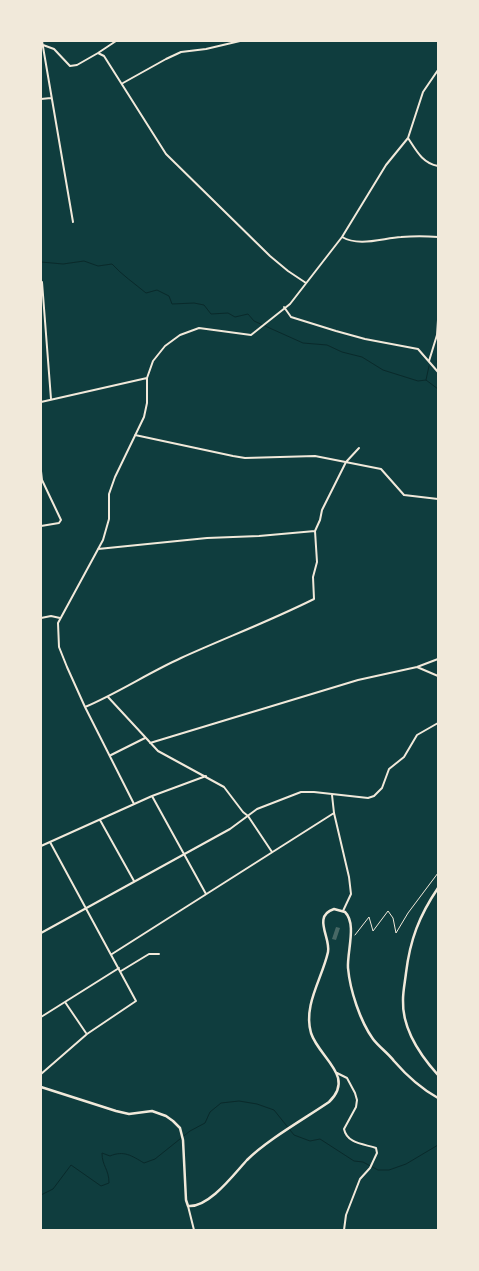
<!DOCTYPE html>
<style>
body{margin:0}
#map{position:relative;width:479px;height:1271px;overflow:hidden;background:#0f3d3e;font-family:Figtree,sans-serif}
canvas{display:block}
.frame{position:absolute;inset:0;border:42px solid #f1e9da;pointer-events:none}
</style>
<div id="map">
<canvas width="479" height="1271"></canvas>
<div class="frame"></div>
</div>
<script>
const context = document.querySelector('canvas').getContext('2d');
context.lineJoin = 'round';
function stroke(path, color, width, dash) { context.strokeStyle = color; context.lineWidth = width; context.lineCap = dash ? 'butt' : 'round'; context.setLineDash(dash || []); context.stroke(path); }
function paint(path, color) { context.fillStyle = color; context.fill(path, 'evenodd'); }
const stream = new Path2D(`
 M41,262L63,264L84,261L98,266L112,264C122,275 134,283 146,293L157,290L169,296L172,304L194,303L204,305L211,314L228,313L235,317L248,314L254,321L303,343L327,345L342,352L362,357L383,370L418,381L426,380L438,389
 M437,362L438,358
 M426,380L429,366
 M41,1195L53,1189L71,1165L101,1186L109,1183C109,1169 102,1166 102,1153L110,1156C124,1150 132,1156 144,1163L155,1159L190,1131L205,1123L210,1112L221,1103L239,1101L257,1104L274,1110L294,1135L310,1141L320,1139L354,1161L363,1162L378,1170H389L406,1164L438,1145`);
const building = new Path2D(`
 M336,927L340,928L336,940L332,939Z`);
const path = new Path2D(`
 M355,935L369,917L373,931L388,911L393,918L396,933L408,913L438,873`);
const minor = new Path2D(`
 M42,41L73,222
 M43,45L54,49L70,66L77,65L98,53L104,56L166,154L270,256L288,271L306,283
 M98,53L116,41
 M123,83L166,59L181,52L206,49L240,41
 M41,99L51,98
 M408,138C416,150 422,163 438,166
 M342,237C359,247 383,238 401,237C413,236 426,236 438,237
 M438,267V289
 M42,282L51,399
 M284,307L291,317L336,331L365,339L418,349L438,372
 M429,361L437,335L438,320
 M41,402L147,378
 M135,435L233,456L245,458L315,456L381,469L404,495L438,499
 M41,471L42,480L61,520L59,523L41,526
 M98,549L207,538L259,536L315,531
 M41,618L51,616L60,618
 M417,667L438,676
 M108,697L158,751L224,787L243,812L248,816L272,852
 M85,707C118,693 148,673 181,658C225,638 270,621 314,599L313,577L317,562L315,531L320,520L322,510L346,462L359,448
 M150,743L358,680L417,667L438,659
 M111,755L145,738
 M332,795L334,813L349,877L351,894L343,911
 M152,796L206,894
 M134,804L85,707L67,667L59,647L58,623L103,540L109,519V494L115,477L144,417L147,403V378L153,361L165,346L180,335L199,328L251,335L290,304L342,237L386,165L408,138L423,92L438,70
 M100,820L134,881
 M41,846L152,796L206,776
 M41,933L230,829L257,809L301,792H314L368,798L374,796L382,788L389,769L404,757L417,735L438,723
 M112,954L334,813
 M121,971L149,954H159
 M65,1002L86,1033
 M41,1017L119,968
 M337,1073L347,1078L355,1093L357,1100L356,1107L344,1129C347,1144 365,1144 376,1148L377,1153L370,1168L360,1179L346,1215L344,1230
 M41,1074L87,1034L136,1001L50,842
 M188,1206L194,1230
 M306,1230H318`);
const tertiary = new Path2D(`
 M438,888C419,916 410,940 406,973C405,982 403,991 403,1000C402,1029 419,1054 438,1075
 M41,1087L116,1111L129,1114L152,1111L166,1116L173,1121L180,1128L183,1140L186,1200L188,1206C209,1208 234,1174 247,1160C267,1140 304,1119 329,1102C356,1076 319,1058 311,1033C303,1005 322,979 328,952C331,938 312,916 334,909L345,912C357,924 347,951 348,968C350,990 360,1021 373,1039C379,1047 388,1053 394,1061C407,1076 420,1088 438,1098`);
stroke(stream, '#0a2a2b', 1);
paint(building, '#486865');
stroke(path, '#f1e9da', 1);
stroke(minor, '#f1e9da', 2);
stroke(tertiary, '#f1e9da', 2.5);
</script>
